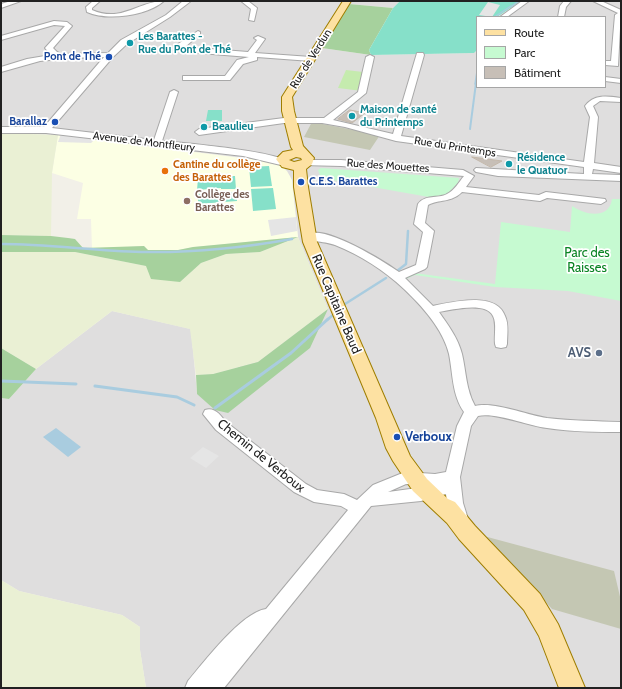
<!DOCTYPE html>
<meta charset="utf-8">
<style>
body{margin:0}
#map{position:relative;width:622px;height:689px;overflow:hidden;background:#f2f0e8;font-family:Cabin,sans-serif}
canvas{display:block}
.frame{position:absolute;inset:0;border:2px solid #212121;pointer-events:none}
.legend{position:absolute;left:476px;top:16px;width:130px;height:72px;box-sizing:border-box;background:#fff;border:1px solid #a6a6a6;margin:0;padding:5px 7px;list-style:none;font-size:12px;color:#212121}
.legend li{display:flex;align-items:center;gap:8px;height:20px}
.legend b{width:20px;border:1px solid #a6a6a6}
</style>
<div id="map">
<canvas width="622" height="689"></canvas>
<div class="frame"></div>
<ul class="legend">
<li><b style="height:5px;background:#fde1a2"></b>Route</li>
<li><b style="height:11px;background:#c6fad1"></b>Parc</li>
<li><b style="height:11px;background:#c7bfb7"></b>Bâtiment</li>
</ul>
</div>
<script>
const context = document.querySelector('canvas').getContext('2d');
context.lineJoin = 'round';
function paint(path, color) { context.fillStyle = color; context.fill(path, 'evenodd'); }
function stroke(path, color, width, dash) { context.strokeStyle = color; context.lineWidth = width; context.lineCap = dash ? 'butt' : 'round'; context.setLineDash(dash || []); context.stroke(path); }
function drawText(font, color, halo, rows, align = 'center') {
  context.font = font + ' Cabin,sans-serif'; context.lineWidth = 3.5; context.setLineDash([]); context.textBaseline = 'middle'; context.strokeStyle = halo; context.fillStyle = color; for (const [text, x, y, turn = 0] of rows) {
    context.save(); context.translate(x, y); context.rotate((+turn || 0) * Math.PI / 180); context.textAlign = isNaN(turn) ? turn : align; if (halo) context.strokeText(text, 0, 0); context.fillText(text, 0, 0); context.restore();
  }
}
const residential = new Path2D(`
 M1,1H400L393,8L349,4L322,48L371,55L474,53L477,50V87H605V17H497L521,1H621V688H146L140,650V627L122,615L19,591L1,580V398L9,399L36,369L112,311L191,329L197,394L328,309L298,237L290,176L266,161L58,135L1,133Z`);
const education = new Path2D(`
 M58,135L266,161L280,165L287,171L292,180L298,237L193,247L178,250H148L144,246L92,249L91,219H77L83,183L52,173Z`);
const construction = new Path2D(`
 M312,122L380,135L370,150L304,137Z
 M480,535L614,571L621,601V629L552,609L514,566Z`);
const farmland = new Path2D(`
 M1,133L58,135L52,173L51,236L1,235Z
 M298,237L328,309L258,362L213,374L196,375L190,329L112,311L36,369L1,348V252H75L146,266L180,282L201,263L226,254L260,252Z
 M1,580L19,591L122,615L140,627V650L146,688H1Z`);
const grass = new Path2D(`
 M346,70L363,72L362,91L338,88Z`);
const forest = new Path2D(`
 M349,4L393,8L369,50L371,55L322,48Z
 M1,235L51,236L68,238L75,239L83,248L144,246L148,250H178L193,247L298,237L260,252L226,254L201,263L180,282L151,279L146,266L75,252H1Z
 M328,309L310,348L228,413L215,410L197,394L196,375L213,374L258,362Z
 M1,348L36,369L9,399L1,398Z`);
const park = new Path2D(`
 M321,168L459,178L458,183L446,195L429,197L321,178L318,170Z
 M612,199H621V301L568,291L495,287L415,275L404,280L402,278L414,273L495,284L501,222L570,232L572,206C585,215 609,220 612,199Z`);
const pitch = new Path2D(`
 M400,1H521L497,17H477V50L474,53L371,55L369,50L393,8Z
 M208,110H222V121H206Z
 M269,166L272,186L251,187L249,167Z
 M221,176H235L236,189H221V188L197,190L198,178L212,177V179L221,178Z
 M273,188L276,209L253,211L251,189Z
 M237,192V201L198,204V194Z`);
const parking = new Path2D(`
 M488,2L500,5L492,17L479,15Z
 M61,134L96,138L91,143L58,142Z
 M554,163L575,166L580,168V171L575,173L555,170L554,172L541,171V164L552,166Z
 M296,217L297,231L271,236L268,220Z
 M203,447L219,456L206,468L190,458Z`);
const water = new Path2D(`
 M56,428L81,447L68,457L43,437Z`);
const streamFar3 = new Path2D(`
 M512,6L519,1
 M496,16L511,6
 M475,84L477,71`);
const streamFar2 = new Path2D(`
 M470,129L476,83`);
const streamFar1 = new Path2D(`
 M1,244C48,244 94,251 141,252C192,253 242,248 292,239
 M397,271L406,264L408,231
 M345,304L386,278
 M327,320L333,315`);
const stream = new Path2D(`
 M1,381L76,384
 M95,386L177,397L194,405
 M215,408L291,353L328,319`);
const building = new Path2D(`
 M350,110L365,113L352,123L338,119Z
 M472,157L502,161L491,167Z`);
const minor = new Path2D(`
 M11,1H21L1,8V4Z
 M93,1H100L92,8V10C122,23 139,1 164,1C147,16 107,21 87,12L86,7Z
 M183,1H191L170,17L127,44L113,57L52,128L154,140L170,92L174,90L178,92L162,141C183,143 279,151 290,163L288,165L285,166L243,156L46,133H1V127H44L104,57L68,58L40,61L1,72V67L27,59L51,55L45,48L65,26L54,25L1,40V36L54,21L67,22L72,26L53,48L57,52L61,54L108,53L121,40L166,15Z
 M241,1H248L257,8L254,21L249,20L251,9Z
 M522,1H529L507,17H500Z
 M564,1H571L566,7L564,17H558L560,6Z
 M593,1H601L621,10L618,66L605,65V61H611L615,15L618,13Z
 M198,31L200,32V34L185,47L248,52L257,40L254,38L258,36L265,39L255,53L311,57L315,59L311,61L257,57V60L243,64L230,80H183V76H225L237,60L249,57L188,52L178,50V44Z
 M417,53H423L424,55L401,136L584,162L590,117L585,106C594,94 607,96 621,98V102L600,101L593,106L598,117L594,163L621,167V173L593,169L592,174L621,175V181L498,176L476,172L474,170L476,168L584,174V167L396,141L345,127L322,123H284L199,135L195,132L199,129L284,118H324L358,92L366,57L370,55L374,57L366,93L333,120L393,134Z
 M605,77L621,79V83L605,81Z
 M305,160H341L463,170L474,176L466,187L539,195L546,192L605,199L606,201L601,204L547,198L540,201L462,192C451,203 439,199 428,205L425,223L434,231L427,267L425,269L405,278L433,306C453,302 496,291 505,316C509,324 507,335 507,344L506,347L501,348L496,347L495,344C494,336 497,323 493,316C486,301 451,310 439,312C448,325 458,338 462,354C466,371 466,390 475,406C493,401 527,415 547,418C572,421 596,421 621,422V432C596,432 572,432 547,428C529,426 495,412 478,416L471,426L460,477L463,503L468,519L466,524L460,526L454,524L447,503L446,494L421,501L371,506L224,688H185L188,681C204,662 242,612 266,609L348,510L341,506L314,502L294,492L216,430L203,414L205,410C215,407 220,415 226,422L306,484L317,490L344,494L357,500L373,485L405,472L435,474L446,472L457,426L464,412C452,395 453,374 449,354C443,329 422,306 404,289C385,271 360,255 335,245C328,242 307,241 304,237C317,219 385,262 399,272L416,265L423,232L414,224L418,204C425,194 438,199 447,194C454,191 459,182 464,176L341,166L302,165L300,163L302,161ZM406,484L432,486L388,492Z`);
const major = new Path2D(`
 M343,1H351L292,97L294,111L303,146L314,158L312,164L306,169L308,187L317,242L410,456L427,479L448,499L455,502L475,526L540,594L558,624L585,688H559L539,636L524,610L459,539L447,523L413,491L393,461L386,448L376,418L303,242L294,187V170L282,167L276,159L283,152L293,150L291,147L282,111V97ZM296,157L301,158L302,160L294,162L289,160Z`);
const markers = [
 [130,43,4,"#0f9aa8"],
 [109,57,4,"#1a4fb4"],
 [352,116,4,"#0f9aa8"],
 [55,122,4,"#1a4fb4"],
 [204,127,4,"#0f9aa8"],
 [509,164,4,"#0f9aa8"],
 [165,171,4,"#e8710a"],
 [301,182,4,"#1a4fb4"],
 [187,201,4,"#8d6e63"],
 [599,353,4,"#5c6f8a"],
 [397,437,4,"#1a4fb4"]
];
const farCulturenames = [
 ["Les Barattes -",138,37],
 ["Rue du Pont de Thé",138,50],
 ["Maison de santé",360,110],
 ["du Printemps",360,123],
 ["Beaulieu",212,127],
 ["Résidence",517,158],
 ["le Quatuor",517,171]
];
const farTransitnames = [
 ["Pont de Thé",101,57],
 ["Barallaz",47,122],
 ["C.E.S. Barattes",309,182,"left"]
];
const farStreetnames = [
 ["Rue de Verdun",311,59,-58],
 ["Avenue de Montfleury",144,142,7],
 ["Rue du Printemps",455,147,9],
 ["Rue des Mouettes",388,166,4]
];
const farFoodnames = [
 ["Cantine du collège",173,165],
 ["des Barattes",173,178]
];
const farEducationnames = [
 ["Collège des",195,195],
 ["Barattes",195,208]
];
const parkNames = [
 ["Parc des",587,253],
 ["Raisses",587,268]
];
const streetNames = [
 ["Rue Capitaine Baud",336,304,67],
 ["Chemin de Verboux",261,456,39]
];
const serviceNames = [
 ["AVS",591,353]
];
const transitNames = [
 ["Verboux",405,437]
];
paint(residential, '#dfdede');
paint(education, '#fcffe4');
paint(construction, '#c4c7b3');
paint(farmland, '#eaf0d4');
paint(grass, '#c5ebae');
paint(forest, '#a6d19d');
paint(park, '#c6fad1');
paint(pitch, '#86e0c9');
paint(parking, '#e5e5e5');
paint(water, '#a9ccdf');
stroke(streamFar3, '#a9ccdf', 1.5);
stroke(streamFar2, '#a9ccdf', 2);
stroke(streamFar1, '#a9ccdf', 2.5);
stroke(stream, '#a9ccdf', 3);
paint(building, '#c7bfb7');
stroke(building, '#c4b8aa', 1);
stroke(minor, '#a8a8a8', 2);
stroke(major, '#9f7e00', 2);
paint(minor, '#fff');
paint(major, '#fde1a2');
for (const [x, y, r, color] of markers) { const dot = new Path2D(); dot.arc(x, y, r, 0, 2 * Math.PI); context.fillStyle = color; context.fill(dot); stroke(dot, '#fff', 1.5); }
drawText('bold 11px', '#0d838f', '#fff', farCulturenames, 'left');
drawText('bold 11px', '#164399', '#fff', farTransitnames, 'right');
drawText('11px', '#212121', '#fff', farStreetnames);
drawText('bold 11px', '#c56008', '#fff', farFoodnames, 'left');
drawText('bold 11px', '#785e54', '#fff', farEducationnames, 'left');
drawText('13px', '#0b8424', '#fff', parkNames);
drawText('13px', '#212121', '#fff', streetNames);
drawText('bold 13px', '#4e5e75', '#fff', serviceNames, 'right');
drawText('bold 13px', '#164399', '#fff', transitNames, 'left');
</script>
